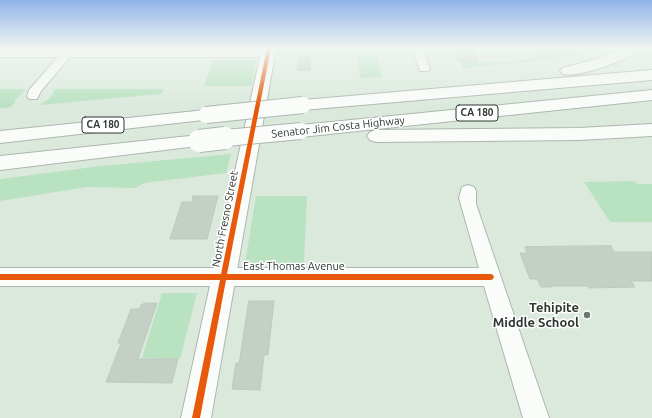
<!DOCTYPE html>
<style>
body{margin:0}
canvas{display:block;background:#dbe9dd}
</style>
<canvas width="652" height="418"></canvas>
<script>
const context = document.querySelector('canvas').getContext('2d');
context.lineJoin = 'round';
function paint(path, color) { context.fillStyle = color; context.fill(path, 'evenodd'); }
function stroke(path, color, width, dash) { context.strokeStyle = color; context.lineWidth = width; context.lineCap = dash ? 'butt' : 'round'; context.setLineDash(dash || []); context.stroke(path); }
function drawText(font, color, halo, rows, align = 'center') {
  context.font = font + ' Ubuntu,sans-serif'; context.lineWidth = 3; context.setLineDash([]); context.textBaseline = 'middle'; context.strokeStyle = halo; context.fillStyle = color; for (const [text, x, y, turn = 0] of rows) {
    context.save(); context.translate(x, y); context.rotate((+turn || 0) * Math.PI / 180); context.textAlign = isNaN(turn) ? turn : align; if (halo) context.strokeText(text, 0, 0); context.fillText(text, 0, 0); context.restore();
  }
}
const green = new Path2D(`
 M536,48H605L565,58L463,68L461,62C479,62 526,67 537,52Z
 M357,55H378L382,77L360,78Z
 M213,60H257L251,86H204Z
 M0,89H26L15,100V102L11,107L0,108Z
 M54,89H164L161,94L39,105C46,101 53,98 54,89Z
 M231,154L226,173L144,183L136,188L87,187L0,201V179L101,166Z
 M635,181L637,184H652V222H610L584,182Z
 M256,196H307L304,263H245Z
 M162,293H197L180,359L142,358Z`);
const building = new Path2D(`
 M454,51H474L479,61H458Z
 M299,57H311L310,71L298,70Z
 M193,196H218L207,239H170L182,202H192Z
 M611,246L614,252H652V281H631L635,287L589,288L588,286H551L552,287H541L537,279H530L520,253H527L525,247Z
 M249,301H274L268,355H264L260,390L232,389L236,363H239Z
 M146,303H157L138,359H178L172,383L106,382L121,343H118L131,309H140L141,305Z`);
const minor = new Path2D(`
 M66,48H76L75,51H257L268,48H422L430,69L428,71H420L413,52H278L257,57H70L41,91L37,99H29L27,96L29,90L58,57H0V51H64Z
 M468,185L474,187L476,191V204L549,418H523L484,286H0V268H479L459,198L462,187Z`);
const major = new Path2D(`
 M262,48H276L211,418H181Z`);
const highway = new Path2D(`
 M622,48H640C632,60 577,78 563,74L560,71L563,68L596,59Z
 M652,70V80L303,110L297,109L295,105L297,101L303,100Z
 M652,90V100L301,137L295,135L292,131L295,127L301,125Z
 M206,110L212,111L215,115L212,119L0,143V131Z
 M652,124V136L579,140L376,142L370,140L367,136L370,132L376,130L579,128Z
 M199,135L206,137L208,141L206,145L0,170V156Z`);
const highwayBridgeFar1 = new Path2D(`
 M206,115L303,105
 M215,139L301,131`);
const highwayBridge = new Path2D(`
 M199,141L225,138`);
const cycleway = new Path2D(`
 M267,48H271L227,274H491L493,275L494,277L493,279L491,280H226L200,418H192L220,280H0V274H221Z`);
const markers = [
 [587,315,4,"#6b766d"]
];
const shields = [
 [477,113,42],
 [103,125,42]
];
const shieldNames = [
 ["CA 180",477,113],
 ["CA 180",103,125]
];
const streetNames = [
 ["Senator Jim Costa Highway",338,127,-6],
 ["North Fresno Street",225,219,-79],
 ["East Thomas Avenue",294,266]
];
const nearPoinames = [
 ["Tehipite",579,308],
 ["Middle School",579,323]
];
paint(green, '#b9e2c1');
paint(building, '#c4d0c6');
stroke(building, '#bdc9bf', 1);
stroke(minor, '#acb7ae', 2);
stroke(major, '#acb7ae', 2);
stroke(highway, '#acb7ae', 2);
paint(minor, '#fafcfa');
paint(major, '#fafcfa');
paint(highway, '#fafcfa');
stroke(highwayBridgeFar1, '#acb7ae', 18, []);
stroke(highwayBridge, '#acb7ae', 24, []);
stroke(highwayBridgeFar1, '#fafcfa', 16);
stroke(highwayBridge, '#fafcfa', 22);
paint(cycleway, '#e8590c');
const sky = context.createLinearGradient(0, 0, 0, 107);
sky.addColorStop(0, '#91b4e8');
sky.addColorStop(0.45, '#eff5f0');
sky.addColorStop(1, '#eff5f000');
context.fillStyle = sky;
context.fillRect(0, 0, 652, 107);
for (const [x, y, r, color] of markers) { const dot = new Path2D(); dot.arc(x, y, r, 0, 2 * Math.PI); context.fillStyle = color; context.fill(dot); stroke(dot, '#fff', 1.5); }
for (const [x, y, w] of shields) { const box = new Path2D(); box.roundRect(x - w / 2, y - 8, w, 16, 3); context.fillStyle = '#fff'; context.fill(box); stroke(box, '#2e3830', 1); }
drawText('bold 10px', '#2e3830', null, shieldNames);
drawText('11px', '#2e3830', '#fff', streetNames);
drawText('bold 13px', '#2e3830', '#fff', nearPoinames, 'right');
</script>
